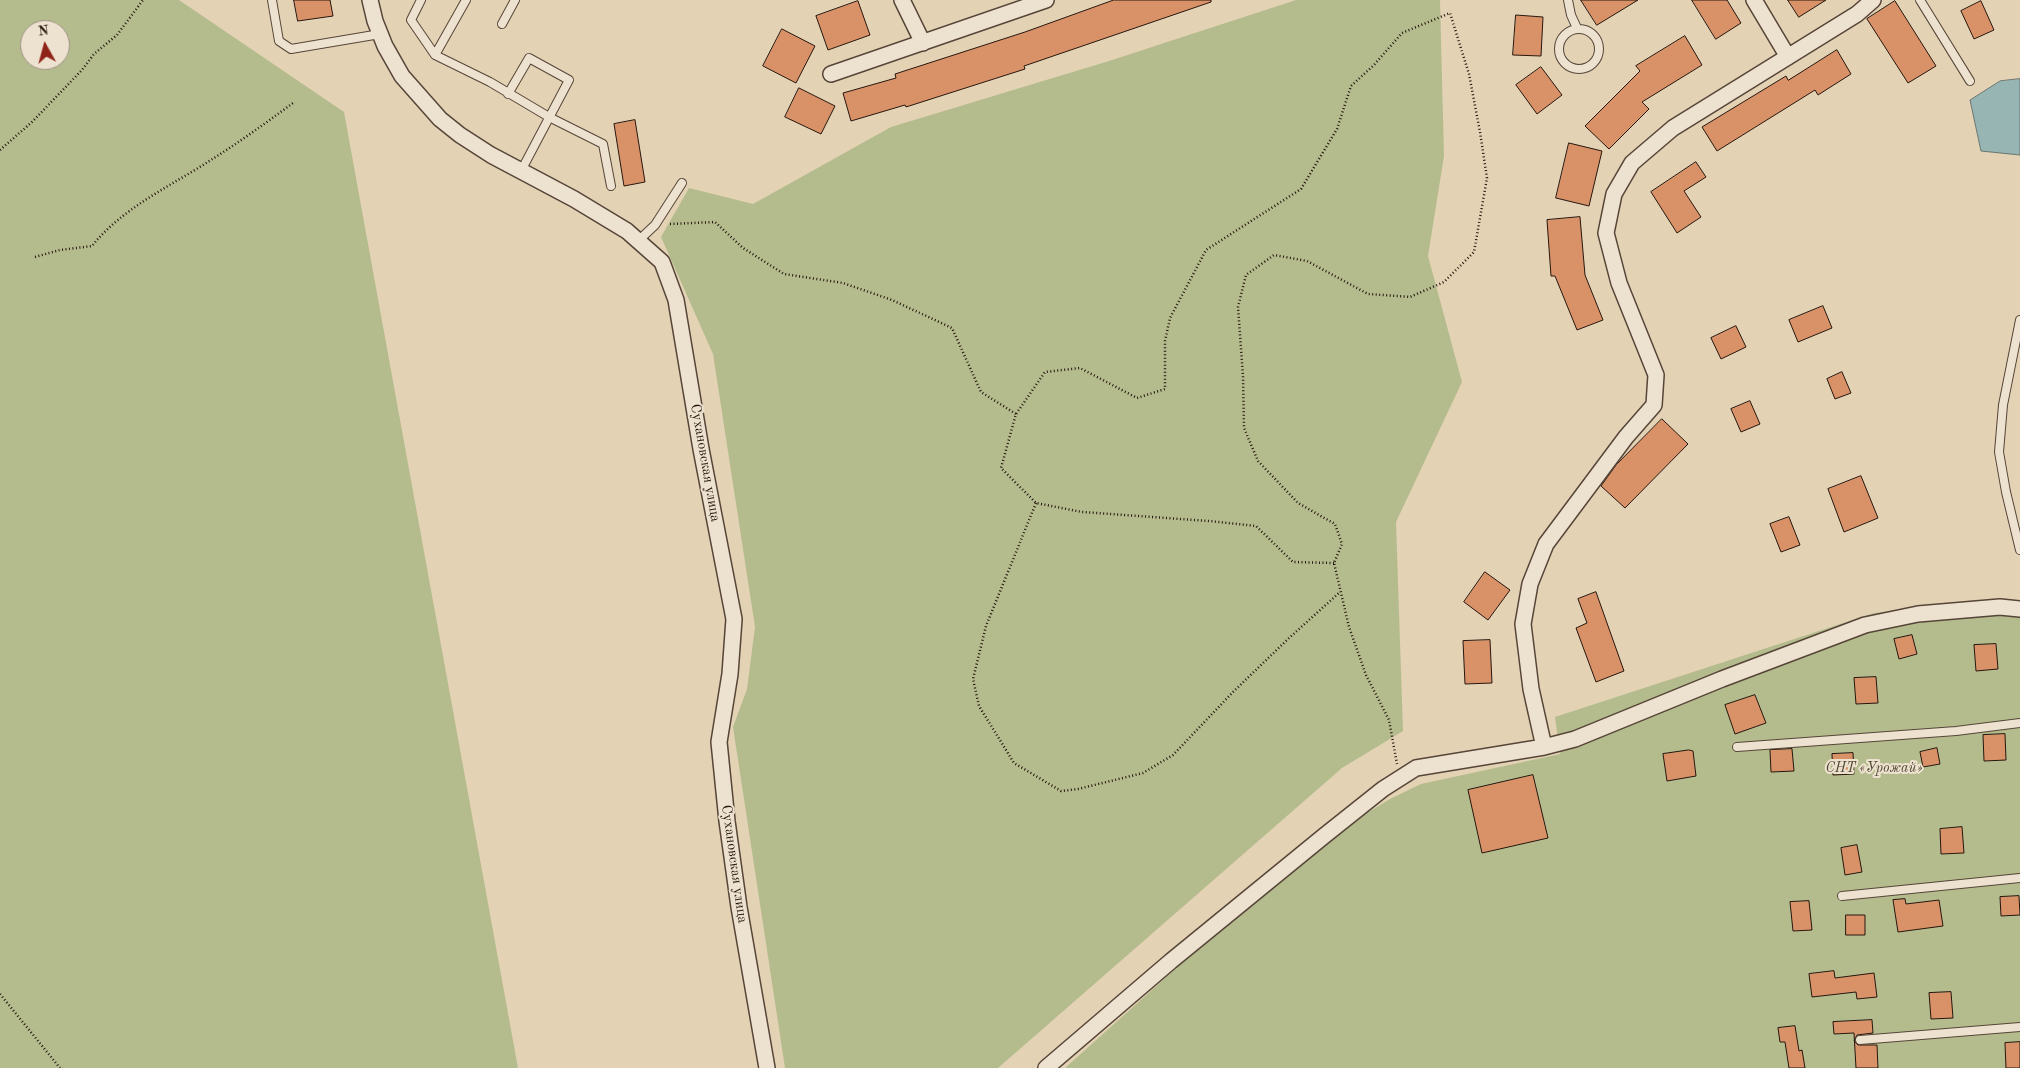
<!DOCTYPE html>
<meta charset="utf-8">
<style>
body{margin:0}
#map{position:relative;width:2020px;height:1068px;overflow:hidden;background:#e4d2b5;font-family:"Old Standard TT",serif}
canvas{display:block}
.north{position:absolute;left:20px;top:20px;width:50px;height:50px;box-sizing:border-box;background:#ede2cf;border:1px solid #9d9082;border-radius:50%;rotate:353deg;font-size:14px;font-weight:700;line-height:20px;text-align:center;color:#26160e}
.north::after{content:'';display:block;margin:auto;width:18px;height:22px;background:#8f2418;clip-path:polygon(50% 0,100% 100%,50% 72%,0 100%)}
</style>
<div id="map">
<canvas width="2020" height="1068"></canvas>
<div class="north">N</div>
</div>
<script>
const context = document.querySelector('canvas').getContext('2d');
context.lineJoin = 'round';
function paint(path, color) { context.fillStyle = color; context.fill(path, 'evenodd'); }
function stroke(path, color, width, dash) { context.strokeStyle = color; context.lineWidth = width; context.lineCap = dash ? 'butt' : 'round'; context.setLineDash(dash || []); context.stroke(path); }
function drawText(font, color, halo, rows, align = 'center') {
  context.font = font + ' "Old Standard TT",serif'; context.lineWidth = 4; context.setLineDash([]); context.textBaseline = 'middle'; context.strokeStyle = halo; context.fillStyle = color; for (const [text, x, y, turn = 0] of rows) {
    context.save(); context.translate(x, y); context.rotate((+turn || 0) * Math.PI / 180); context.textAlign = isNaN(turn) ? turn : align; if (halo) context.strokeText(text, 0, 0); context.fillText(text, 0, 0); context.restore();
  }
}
const green = new Path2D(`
 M0,0H179L344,112L518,1068H0ZM30,30H60V60H30Z
 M1296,0H1440L1444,156L1428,256L1462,382L1396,522L1403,731L1342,768L998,1068H785L733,727L747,689L755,627L713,354L661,237L689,188L753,204L891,127L1109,61Z
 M2001,599L2020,602V1068H1065L1310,848L1390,799L1421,784L1560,754L1555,717L1874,613Z`);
const water = new Path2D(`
 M2020,79V155L1981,151L1970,100L2000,81Z`);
const building = new Path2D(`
 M294,0H330L333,16L298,21Z
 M1114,0H1211V2L1024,66L1025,69L906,107L905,105L851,121L843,93L896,78L895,74L1025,32Z
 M1581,0H1638L1597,25Z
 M1692,0H1727L1741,23L1716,39Z
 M1788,0H1826L1799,17Z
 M858,1L870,35L828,50L816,16Z
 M1895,1L1936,66L1908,83L1867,19Z
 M1981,1L1994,30L1974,39L1961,11Z
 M1516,15L1543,17L1541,56L1513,55Z
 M782,29L815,46L796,83L763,66Z
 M1685,36L1702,65L1642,102L1649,109L1609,149L1585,126L1640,71L1636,66Z
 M1837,50L1851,74L1818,95L1815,90L1717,151L1702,127L1786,76L1788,80Z
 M1541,67L1562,95L1537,114L1516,85Z
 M799,88L835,106L821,134L785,117Z
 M635,120L645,182L624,186L614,124Z
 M1569,143L1602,151L1589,206L1556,198Z
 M1696,162L1706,177L1684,191L1701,217L1677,233L1651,192Z
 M1580,217L1585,275L1603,320L1577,330L1555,276H1551L1547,220Z
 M1823,306L1832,328L1798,342L1789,320Z
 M1736,326L1746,347L1721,359L1711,338Z
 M1842,372L1851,393L1835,399L1827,379Z
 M1750,401L1760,424L1741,432L1731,409Z
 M1662,419L1688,444L1625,508L1601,486L1616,465Z
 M1861,476L1878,518L1844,532L1828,489Z
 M1789,517L1800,545L1781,552L1770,524Z
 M1485,572L1510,590L1488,620L1464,602Z
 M1596,592L1624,671L1596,682L1576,628L1587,623L1578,599Z
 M1912,635L1917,654L1899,659L1894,639Z
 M1490,640L1492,683L1465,684L1463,641Z
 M1996,644L1998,669L1976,671L1974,645Z
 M1876,677L1878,703L1856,704L1854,678Z
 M1755,695L1766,723L1735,734L1725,705Z
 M2005,734L2006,760L1984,761L1983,735Z
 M1937,748L1940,764L1923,767L1920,752Z
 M1792,749L1794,771L1771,772L1770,750Z
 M1689,750L1693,751L1696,776L1667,781L1663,754Z
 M1853,753L1854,774L1833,775L1832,754Z
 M1533,775L1548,838L1482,853L1468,790Z
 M1962,827L1964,853L1941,854L1940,829Z
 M1857,845L1862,872L1845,875L1841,848Z
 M2019,896L2020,915L2001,916L2000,897Z
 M1905,899L1906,904L1939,900L1943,926L1898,932L1893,900Z
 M1809,901L1812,930L1793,931L1790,902Z
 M1846,915H1865V935H1846Z
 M1834,971L1835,978L1874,973L1877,997L1857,999L1856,992L1812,997L1809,974Z
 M1951,992L1953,1018L1931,1019L1929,993Z
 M1872,1020L1873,1033L1857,1035L1854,1041L1858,1045H1877L1878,1068H1856L1854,1033L1834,1034L1833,1022Z
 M1795,1026L1799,1051L1802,1050L1805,1068H1789L1785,1042H1780L1778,1028Z
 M2020,1042V1068H2006L2005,1043Z`);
const path = new Path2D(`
 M0,150L32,122L82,70L94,54L117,35L143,0
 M670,224L715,222L743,248L784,274L843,283L892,300L952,328L981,392L1016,414
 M35,257L60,250L92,246C123,207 173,185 214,158C241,141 267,122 293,103
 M1036,503L986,626L973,679L979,706L1014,763L1061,791L1078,789L1143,773L1173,755L1233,692L1288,639L1340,592
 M1334,563L1293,562L1256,526L1209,521L1082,512L1036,503L1001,468L1016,414L1045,372L1080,368L1137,398L1165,389V341L1170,318L1206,250L1301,189L1337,129L1351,86L1374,65L1402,33L1450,13L1469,74L1480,132L1487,178L1474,252L1444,282L1410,297L1368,294L1307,261L1274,255L1246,275L1238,307L1243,376L1244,428L1258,461L1298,503L1335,524L1342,544L1334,563L1349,627L1366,675L1389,720L1397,764
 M0,994L60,1068`);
const lane = new Path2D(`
 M272,0L279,41L291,49L380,34
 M421,0L411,20L435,55L490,82L549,117L603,144L611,186
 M1568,0L1571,15L1577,28
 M1920,0L1970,81
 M502,24L515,0
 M1559 49a20 20 0 1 1 40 0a20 20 0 1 1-40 0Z
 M435,55L466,0
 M508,94L529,58L569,80L521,171
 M638,241L655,225L682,183
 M2020,320L2003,405L1999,452L2006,492L2020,550
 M1737,747L1956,731L2020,723
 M1842,896L2020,878
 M1860,1040L2020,1027`);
const street = new Path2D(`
 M370,0L375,21L385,46L402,76L440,119L460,135L491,155L574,199L627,231L662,262L676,300L701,449L734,619L730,674L719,742L727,821L739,907L767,1068
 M902,0L923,43
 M1754,0L1788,57
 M831,74L1046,0
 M1544,747L1531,689L1523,624L1530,584L1546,544L1626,437L1654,405L1656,375L1619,283L1606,233L1614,194L1632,163L1673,128L1857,14L1873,0
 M1046,1068L1171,961L1324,836L1383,789L1416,768L1544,747L1575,739L1722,679L1865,625L1918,614L2000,607L2020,609`);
const streetNames = [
 ["Сухановская улица",705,463,80],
 ["Сухановская улица",734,864,82]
];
const parkNames = [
 ["СНТ «Урожай»",1874,768]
];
paint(green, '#b4bc8d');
paint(water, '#97b6b3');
stroke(water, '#6a7671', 1);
paint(building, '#d99268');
stroke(building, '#26160e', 1);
stroke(lane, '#564538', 10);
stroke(street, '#564538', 18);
stroke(path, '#26160e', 2.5, [1, 2.5]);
stroke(lane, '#ede2cf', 8);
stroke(street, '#ede2cf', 15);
drawText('14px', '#26160e', '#ede2cf', streetNames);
drawText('italic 14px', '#514834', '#ede2cf', parkNames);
</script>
